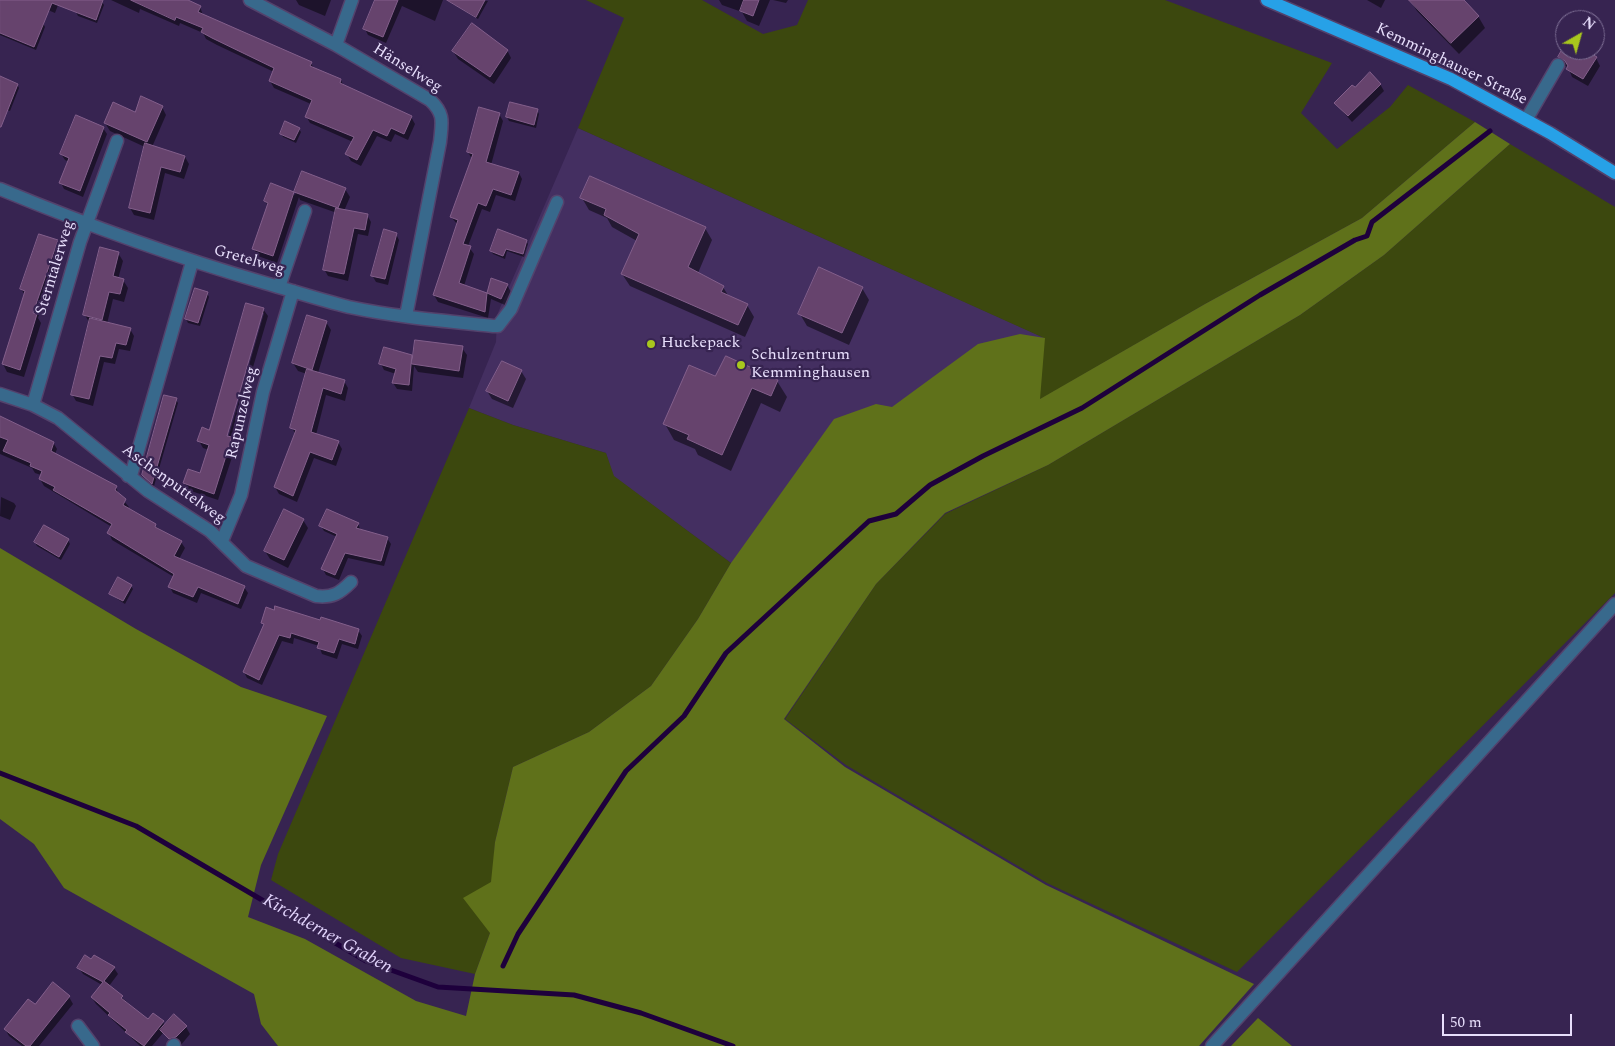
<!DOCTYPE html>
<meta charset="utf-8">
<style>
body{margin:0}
#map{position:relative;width:1615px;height:1046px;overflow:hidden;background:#372451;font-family:Spectral,serif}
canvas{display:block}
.north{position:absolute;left:1555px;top:10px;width:50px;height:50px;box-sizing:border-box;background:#372451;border:1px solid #7e6f95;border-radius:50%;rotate:38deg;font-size:14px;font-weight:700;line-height:20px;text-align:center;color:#e8dffc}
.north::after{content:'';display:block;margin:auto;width:18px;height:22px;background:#a8c71d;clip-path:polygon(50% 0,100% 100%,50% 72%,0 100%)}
.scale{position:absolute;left:1442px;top:1014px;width:130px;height:22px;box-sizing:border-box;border:2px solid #e8dffc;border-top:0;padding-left:6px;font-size:15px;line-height:18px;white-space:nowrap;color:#e8dffc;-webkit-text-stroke:4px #372451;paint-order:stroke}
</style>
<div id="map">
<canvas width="1615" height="1046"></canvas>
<div class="north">N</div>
<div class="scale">50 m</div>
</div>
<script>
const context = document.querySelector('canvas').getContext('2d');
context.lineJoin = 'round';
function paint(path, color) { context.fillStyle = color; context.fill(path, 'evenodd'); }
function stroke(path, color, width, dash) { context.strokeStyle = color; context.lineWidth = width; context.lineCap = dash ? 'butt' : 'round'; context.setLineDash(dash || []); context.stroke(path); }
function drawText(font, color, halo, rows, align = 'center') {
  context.font = font + ' Spectral,serif'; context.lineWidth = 4.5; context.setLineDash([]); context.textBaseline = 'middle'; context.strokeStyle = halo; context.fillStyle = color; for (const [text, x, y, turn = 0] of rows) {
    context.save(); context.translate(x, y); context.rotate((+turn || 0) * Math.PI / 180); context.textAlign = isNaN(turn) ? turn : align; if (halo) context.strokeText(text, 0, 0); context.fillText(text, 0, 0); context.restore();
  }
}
const built = new Path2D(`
 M578,128L1045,338L753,579L613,476L606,453L513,425L469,408L496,342L497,315Z`);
const green = new Path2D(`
 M586,0H702L763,34L797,25L808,0H1165L1332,63L1301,113L1337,149L1390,107L1408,85L1475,122L1362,218L1205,304L1039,400L1044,338L578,128L624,18Z
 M1510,144L1615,207V593L1237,972L1047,883L846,765L785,719L876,584L945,514L1048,465L1300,315L1384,255Z
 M469,408L513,425L606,453L614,476L731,563L698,619L651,686L589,732L513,767L495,842L490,933L475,974L401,958L271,880L278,854Z`);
const forest = new Path2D(`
 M1475,122L1510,144L1384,255L1300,315L1048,465L945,513L876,584L784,719L845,767L1046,885L1254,984L1199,1046H278L261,1024L254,994L64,888L34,844L0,819V548L136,629L241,687L327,716L261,865L248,917L305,939L416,1001L466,1016L475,974L490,933L463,898L491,882L495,842L513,767L589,732L651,686L698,619L731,563L834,419L876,404L892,407L978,344L1020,334L1045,338L1040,399L1205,304L1362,218Z
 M1258,1018L1292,1046H1231Z`);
const shadow = new Path2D(`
 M43,0H60L55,13L43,8Z
 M81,0L102,2L104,5L97,23L78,16L76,12Z
 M111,0H185L200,7L203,15L311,63L314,69L341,80L344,87L411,117L415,124L408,140L395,134L391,142L377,136L361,166L351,161L347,154L353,142L310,123L306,116L311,104L274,88L270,81L274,72L217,45L206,39L203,33L180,23L179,26L140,9L139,13Z
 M296,0H331L325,16L299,5Z
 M377,0H443L435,21L402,6L386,43L368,35L365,29Z
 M468,0L488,1L478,19L463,9Z
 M719,0H770L759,26L747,21L742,12L722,5Z
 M773,0H788L786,3Z
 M1367,0H1385L1381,8Z
 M1410,0H1463L1478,16L1485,28L1459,54L1417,11Z
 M0,6L43,23L45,27L36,50L0,35Z
 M1565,47V50H1585L1596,58L1600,66L1588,86L1572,77L1568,67L1564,65L1559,57Z
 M507,50L511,58L494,84L458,59L453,51Z
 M0,77L17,84L19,88L10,111L0,107Z
 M1380,84L1384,91L1352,122L1336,104L1355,89Z
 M162,107L166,115L152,147L185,157L189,164L184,179L165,173L154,220L134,215L130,208L145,147L110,131L105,123Z
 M537,110L539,114L536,128L509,121L507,117Z
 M499,114L503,121L491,165L519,173L522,179L515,201L496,195L490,212L482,209L468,246L474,254L464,286L487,294L492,280L507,285L511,292L505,305L491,299L488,318L438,302L434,295L458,225L451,217L472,159L468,152Z
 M103,128L107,134L83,197L64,189L61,183L69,162L65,160L61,154Z
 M299,129L301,132L296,143L283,137L281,134Z
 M303,173L345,189L350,197L344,211L367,215L371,222L368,236L358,234L348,281L328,276L324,269L337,213L300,200L299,197L277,263L258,256L254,249L268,206L265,201L293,193L295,195Z
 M582,198L705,228L712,240L698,273L723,287L729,297L747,305L754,317L745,337L630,286L622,274L637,241L612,227L607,218L589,210Z
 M396,234L399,240L388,285L376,282L372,275Z
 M57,241L62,249L38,318L41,323L24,377L7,372L3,364L25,295L21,289Z
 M526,241L528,244L524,257L507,251L505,259L493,254L491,251Z
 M118,253L123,261L118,279L123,280L128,288L124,302L113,299L107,324L130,329L134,336L130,351L119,349L115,364L104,362L93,406L76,401L72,394L90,324L85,315Z
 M862,288L869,300L849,345L807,326L800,314Z
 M207,293L209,297L200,326L188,323L186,319Z
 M247,304L263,309L268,316L232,439L236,445L218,500L188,490L184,483L188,470L201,475L209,450L203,448L199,441L202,429L210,431ZM262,313H264L227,442L224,441Z
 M326,322L331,330L318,373L344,381L348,388L345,401L326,395L316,435L338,442L342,449L336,466L314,458L297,502L279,494L275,487L296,435L292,428L307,374L298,371L293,363Z
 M462,348L467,355L463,378L418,372L414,366L412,391L397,389L393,383L396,374L384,370L381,364L411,356L414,361Z
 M521,371L526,379L513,408L492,399L487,391Z
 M716,378L777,381L787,397L780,412L761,403L731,471L698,455L695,449L674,440L665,424Z
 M176,400L178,403L154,486L143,475Z
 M0,422L53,442L57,449L55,454L116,487L119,495L129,507L127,509L181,542L185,548L179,559L244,587L248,593L241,609L201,593L197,603L173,593L170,587L174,577L112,540L109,533L112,527L44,486L40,479L41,475L35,473L32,468L0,454Z
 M1,497L14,503L16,506L10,520L0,516Z
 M303,520L308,528L288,568L270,559L265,551Z
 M358,524L361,531L387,538L391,544L384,566L348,558L339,580L326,575L323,569L337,537L324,531L321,526Z
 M68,540L70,544L61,560L37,546L35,542Z
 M131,586L133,589L125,604L110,594Z
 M321,622L358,630L362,636L358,649L342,644L337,659L322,654L319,646L294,638L293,644L282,641L262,685L247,678L244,672L265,626L263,623Z
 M92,960L114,968L118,974L109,986L148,1021L163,1022L165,1026L186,1027L190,1034L181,1045L175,1046L163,1033L152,1046H140L96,1004L92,998L102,985L83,974L79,968Z
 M69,997L73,1004L39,1046H22L9,1036L5,1029L35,1006Z`);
const stream = new Path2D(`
 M0,773L136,826L366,961L438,987L574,995L641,1013L733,1046
 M503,966L518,934L626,771L684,716L726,653L869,521L896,514L930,485L983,456L1082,408L1260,295L1355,240L1367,236L1372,222L1490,131`);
const building = new Path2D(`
 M0,0H103L96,20L52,3L34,47L0,33Z
 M131,0H188L201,6L198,12L312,62L310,66L341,79L340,83L412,116L404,134L391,128L387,136L373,130L357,160L345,154L354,137L305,117L312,100L269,81L274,68L212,38L201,32L203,28L176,17L175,20Z
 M375,0H398L383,37L363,29Z
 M447,0H485L476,17Z
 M744,0H759L753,16L740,11Z
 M1409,0H1464L1479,16L1451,43Z
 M472,23L508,50L490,77L452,51Z
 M1562,50H1585L1597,57L1583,79L1566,69L1568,66L1565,61L1558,57Z
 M1370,72L1381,84L1348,116L1334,103L1352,85L1355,87Z
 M0,76L18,84L1,127H0Z
 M141,96L163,106L147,142L104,123L113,102L135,112Z
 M510,102L538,109L534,125L506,117Z
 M479,107L500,113L486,162L519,172L511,195L493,189L486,206L478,203L463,244L471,246L459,283L487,293L491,278L508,284L501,299L487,293L485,312L433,295L458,220L450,217L473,154L467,152Z
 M76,115L104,127L80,191L59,183L69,158L60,154Z
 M285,121L300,128L294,140L280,134Z
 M145,143L185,156L180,172L161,167L150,213L129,208Z
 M302,171L346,188L338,208L294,192Z
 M590,176L706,227L688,267L724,286L721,292L748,304L738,325L621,274L639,234L604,215L606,209L580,198Z
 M271,183L294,192L273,256L252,249L268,203L264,201Z
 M336,208L368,214L365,230L354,228L344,274L323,270Z
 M384,229L397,233L385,279L371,276Z
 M498,229L527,240L523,254L506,249L503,256L490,251Z
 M39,234L58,240L33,313L37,314L20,370L2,364L25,291L20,289Z
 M100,247L119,252L113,276L124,279L120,294L109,292L102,320L83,315Z
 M819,267L863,287L842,333L798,314Z
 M195,288L208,292L198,323L185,319Z
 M246,303L264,308L227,436L232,437L214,494L183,483L188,469L200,473L209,445L197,441L202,427L209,430Z
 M307,315L327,321L312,370L292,363Z
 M90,318L131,328L126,345L116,343L112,358L100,356L89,399L71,395Z
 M415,340L463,346L459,371L412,364Z
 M384,347L412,355L409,385L392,383L396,369L379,364Z
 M726,356L778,380L771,396L752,388L722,455L687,439L689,435L663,424L689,365L715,376Z
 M502,361L522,370L508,401L486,391Z
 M307,369L345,380L341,394L323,388L311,432L339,441L332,460L310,452L293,496L274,487L296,430L290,428Z
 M164,395L177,398L152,484L142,475Z
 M0,416L54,442L51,451L117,486L115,490L126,499L123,505L156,524L155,527L182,541L174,556L245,586L238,604L198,587L193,597L168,587L174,574L107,533L112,524L53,490L55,487L39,479L42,471L30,466L31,463L3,451L8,440L0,437Z
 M284,509L304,519L284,560L264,551Z
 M327,509L359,523L356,528L388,537L381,561L345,553L335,575L321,569L337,534L319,526Z
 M44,525L69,539L59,557L34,542Z
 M118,577L132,585L123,601L109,594Z
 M275,606L320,620L321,617L359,629L355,644L339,639L334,653L317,648L319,642L291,633L290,638L279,635L259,680L243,672L264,624L261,623L266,607L274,610Z
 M85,955L91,959L94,955L115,967L104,981L123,996L121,998L148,1019L153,1013L164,1021L144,1046L125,1032L127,1030L108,1015L110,1013L91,997L103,982L77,968Z
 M53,982L70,996L30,1046H26L4,1029L28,999L35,1004Z
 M174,1014L187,1026L176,1037L169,1039L160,1030Z`);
const minor = new Path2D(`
 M250,0L336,45L430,100C445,114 442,122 440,142L406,316
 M336,45L352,0
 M1526,120L1558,65
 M0,189C87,225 175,257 265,283C293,291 321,300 349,307C396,317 445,321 493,326H498L511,309L557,202
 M279,287L305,211
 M0,394L33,405L58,418L148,491L210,531L246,566L316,596C333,598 340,593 351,582
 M33,405L80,242L117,141
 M128,476L132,472L192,262
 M222,541L241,495L263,392L293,291
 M78,1026L93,1046
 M173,1046L174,1045
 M1212,1046L1615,604`);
const major = new Path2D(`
 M1267,0L1451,79L1550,133L1615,173`);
const markers = [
 [651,344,5,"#a8c71d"],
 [741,365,5,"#a8c71d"]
];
const streetNames = [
 ["Kemminghauser Straße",1451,65,26],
 ["Hänselweg",407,69,32],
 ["Gretelweg",249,261,16],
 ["Sterntalerweg",56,268,-73],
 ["Rapunzelweg",243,413,-77],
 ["Aschenputtelweg",173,485,36]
];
const poiNames = [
 ["Huckepack",661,344],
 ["Schulzentrum",751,356],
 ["Kemminghausen",751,374]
];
const waterNames = [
 ["Kirchderner Graben",327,935,29]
];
paint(built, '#442f61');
paint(green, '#3c480e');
paint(forest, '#5f711a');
paint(shadow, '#0007');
stroke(stream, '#1e003c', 5);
paint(building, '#66436d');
stroke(building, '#835f8b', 1);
stroke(minor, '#53426c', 15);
stroke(major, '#53426c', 15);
stroke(minor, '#38698c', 12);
stroke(major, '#27a1e7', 12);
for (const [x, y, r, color] of markers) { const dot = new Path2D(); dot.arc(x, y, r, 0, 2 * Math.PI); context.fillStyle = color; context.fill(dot); stroke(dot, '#372451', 2); }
drawText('16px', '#e8dffc', '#372451', streetNames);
drawText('16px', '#e8dffc', '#372451', poiNames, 'left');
drawText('italic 18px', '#e2d4fc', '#372451', waterNames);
</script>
